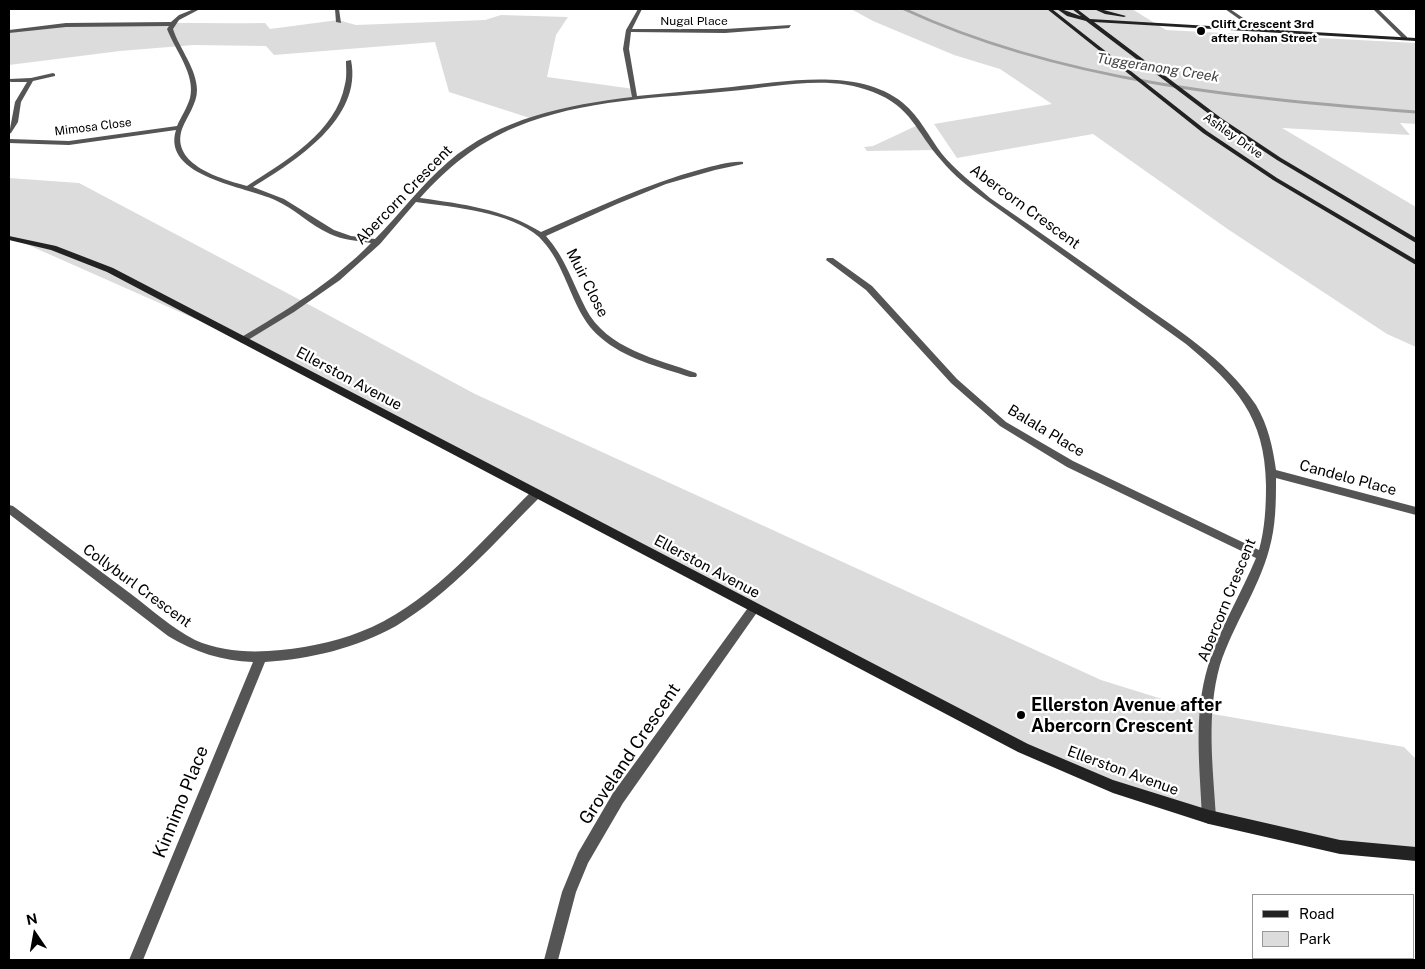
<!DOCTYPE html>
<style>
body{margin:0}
#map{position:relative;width:1425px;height:969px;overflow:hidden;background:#fff;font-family:"Public Sans",sans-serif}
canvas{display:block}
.frame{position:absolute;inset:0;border:10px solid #000;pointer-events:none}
.legend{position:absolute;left:1252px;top:894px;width:162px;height:65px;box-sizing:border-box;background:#fff;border:1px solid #999;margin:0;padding:6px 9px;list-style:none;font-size:15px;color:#000}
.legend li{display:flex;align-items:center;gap:10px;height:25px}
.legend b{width:25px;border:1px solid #999}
.north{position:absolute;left:10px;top:909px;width:50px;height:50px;-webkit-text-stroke:4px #fff;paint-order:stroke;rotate:348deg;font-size:14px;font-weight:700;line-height:20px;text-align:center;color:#000}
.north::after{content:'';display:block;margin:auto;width:18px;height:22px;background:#000;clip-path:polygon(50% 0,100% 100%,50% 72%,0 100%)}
</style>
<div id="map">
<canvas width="1425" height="969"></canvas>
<div class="frame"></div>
<ul class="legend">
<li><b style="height:6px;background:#222"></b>Road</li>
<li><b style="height:14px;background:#dcdcdc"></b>Park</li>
</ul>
<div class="north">N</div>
</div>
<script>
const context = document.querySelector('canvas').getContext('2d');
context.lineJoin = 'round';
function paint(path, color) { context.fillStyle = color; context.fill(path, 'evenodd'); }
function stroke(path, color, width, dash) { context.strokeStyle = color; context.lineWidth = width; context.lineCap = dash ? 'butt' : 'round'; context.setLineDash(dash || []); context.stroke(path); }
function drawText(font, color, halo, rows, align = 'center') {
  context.font = font + ' "Public Sans",sans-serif'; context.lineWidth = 4.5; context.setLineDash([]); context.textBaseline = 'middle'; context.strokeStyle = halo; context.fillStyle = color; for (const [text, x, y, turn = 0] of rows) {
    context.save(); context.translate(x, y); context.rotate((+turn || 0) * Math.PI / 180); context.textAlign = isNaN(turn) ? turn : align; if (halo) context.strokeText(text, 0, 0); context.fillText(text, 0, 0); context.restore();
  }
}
const green = new Path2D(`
 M851,9H1132L1166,30L1416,43V124L1400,123L1410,135L1282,128L1416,207V347L1387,334L1229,230L1093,134L957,158L934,124L1052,104L1000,69L954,55L873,21Z
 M501,15L568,17L556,35L547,77L634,89L635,98L574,108L533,119L449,92L435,42L274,55L266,46L193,45L120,51L9,65V31C93,20 180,24 265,23L270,29L338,20L356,25L485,20Z
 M918,125L936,150L867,151L864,147L873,146Z
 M9,178L79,183L304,302L475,394L1101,680L1207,713L1404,747L1416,759V852L1376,850L1141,795L947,708L243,340L17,240L9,238Z`);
const stream = new Path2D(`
 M904,9C1064,83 1243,98 1416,112`);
const street = new Path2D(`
 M194,9H200L179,20L173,29C179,48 197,69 197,90C197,104 187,116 182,129C170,165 222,179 247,186C285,161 336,133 345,84C347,77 346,68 346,61L351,60C363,119 295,161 253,187L284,199L334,230L351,236L375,239C400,214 421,185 448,162C499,118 567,105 632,97L623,49L626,30L638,9H642L632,29H725L791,25L789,28L725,33L631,32L629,49L637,96C669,93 701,90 732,87C784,82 859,67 903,103C920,117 929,137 942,154C956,171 974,184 990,198C1037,230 1084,263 1130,296C1175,328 1225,358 1256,405C1268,425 1273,448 1276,470L1416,507V515L1276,478C1276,502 1276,526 1269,550C1258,590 1233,625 1220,665C1206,714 1213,767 1216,817L1214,822L1209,824L1204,822L1202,817C1200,767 1193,715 1208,666C1220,628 1241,594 1256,558L1067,467L1000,426L951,383L866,290L826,260L827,258H833L872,286L957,379L1006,422L1073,461L1259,550C1265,528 1266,507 1266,485C1265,416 1236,386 1186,344L986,200C970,188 954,176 941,160C916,132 912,107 873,92C829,74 776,87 731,91C659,98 583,99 516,127C477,143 447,168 420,198C462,204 504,209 541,232C594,209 646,184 702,169C715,166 730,161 743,162V164L715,170L666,184L617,204L546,236C565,257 573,284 586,309C607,349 657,359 696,373L697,375L696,377H690C660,367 625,359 600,337C580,320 573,295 562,272C557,260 549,247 539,237C511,212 453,207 416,202L380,244L340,280L294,312L243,343L240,342V338C287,310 333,282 371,243C358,241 343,240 330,234C310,225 295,209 275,200C248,187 161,177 176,130L69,145L9,143V139L69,141L177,126C181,117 187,108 190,98C196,75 175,50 167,29L169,26L66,27L9,33V30L66,23L171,22L179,15Z
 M335,9H339L341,23L336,22Z
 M1225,9H1230L1261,30L1256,31Z
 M1373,9H1378L1407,37V39H1403Z
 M53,73L55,74V76L33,81L21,102L18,122L11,133L9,134L15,102L27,82H11L9,81V79L31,78Z
 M536,490L540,491L541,494L540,497C495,542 451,593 396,626C356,648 311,659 265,662L143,960H129L253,662C222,661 195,652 168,636L9,514V505L13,506C52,535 92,565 131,594C152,610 172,628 195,640C222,652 252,653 281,650C312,647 343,640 372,627C435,598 483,539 532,491Z
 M754,603L758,605L760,608L758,611L623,803L588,863L576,892L558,960H544L562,892L578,853L613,793L750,605Z`);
const secondary = new Path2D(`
 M1047,9H1052L1207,131L1277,178L1416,260V265L1273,180L1203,133Z
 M1057,9C1065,9 1073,14 1081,16L1072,9H1077L1090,19L1416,38V41L1094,22L1221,118L1281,158L1416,238V243L1277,160L1217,120L1086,21L1067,16Z
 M1094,9H1100L1126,16L1124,17L1105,14Z
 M9,236L56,246L113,268L1028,744L1113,780L1209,810L1340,840L1416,847V861L1340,854L1209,824L1113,793L1018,752L107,272L51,250L9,240Z`);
const markers = [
 [1201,31,5,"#000"],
 [1021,715,5,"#000"]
];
const farStreetnames = [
 ["Nugal Place",694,21],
 ["Mimosa Close",93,127,-7],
 ["Ashley Drive",1233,136,35]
];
const farPoinames = [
 ["Clift Crescent 3rd",1211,24],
 ["after Rohan Street",1211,38]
];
const farWaternames = [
 ["Tuggeranong Creek",1158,68,9]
];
const streetNames = [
 ["Abercorn Crescent",404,195,-46],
 ["Abercorn Crescent",1025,207,36],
 ["Muir Close",587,283,63],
 ["Ellerston Avenue",349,379,28],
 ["Balala Place",1046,431,31],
 ["Candelo Place",1348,478,15],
 ["Ellerston Avenue",707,567,28],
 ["Collyburl Crescent",137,586,36],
 ["Abercorn Crescent",1227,600,-68],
 ["Ellerston Avenue",1123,771,20]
];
const nearPoinames = [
 ["Ellerston Avenue after",1031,705],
 ["Abercorn Crescent",1031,726]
];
const nearStreetnames = [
 ["Groveland Crescent",630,754,-56],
 ["Kinnimo Place",181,802,-68]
];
paint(green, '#dcdcdc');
stroke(stream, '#a3a3a3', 3);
paint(street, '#555');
paint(secondary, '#222');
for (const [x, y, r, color] of markers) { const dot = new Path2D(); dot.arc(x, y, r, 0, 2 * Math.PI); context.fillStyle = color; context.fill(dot); stroke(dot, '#fff', 2); }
drawText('12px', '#000', '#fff', farStreetnames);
drawText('bold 12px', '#000', '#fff', farPoinames, 'left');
drawText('italic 14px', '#444', '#fff', farWaternames);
drawText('15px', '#000', '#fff', streetNames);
drawText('bold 18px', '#000', '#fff', nearPoinames, 'left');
drawText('18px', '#000', '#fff', nearStreetnames);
</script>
